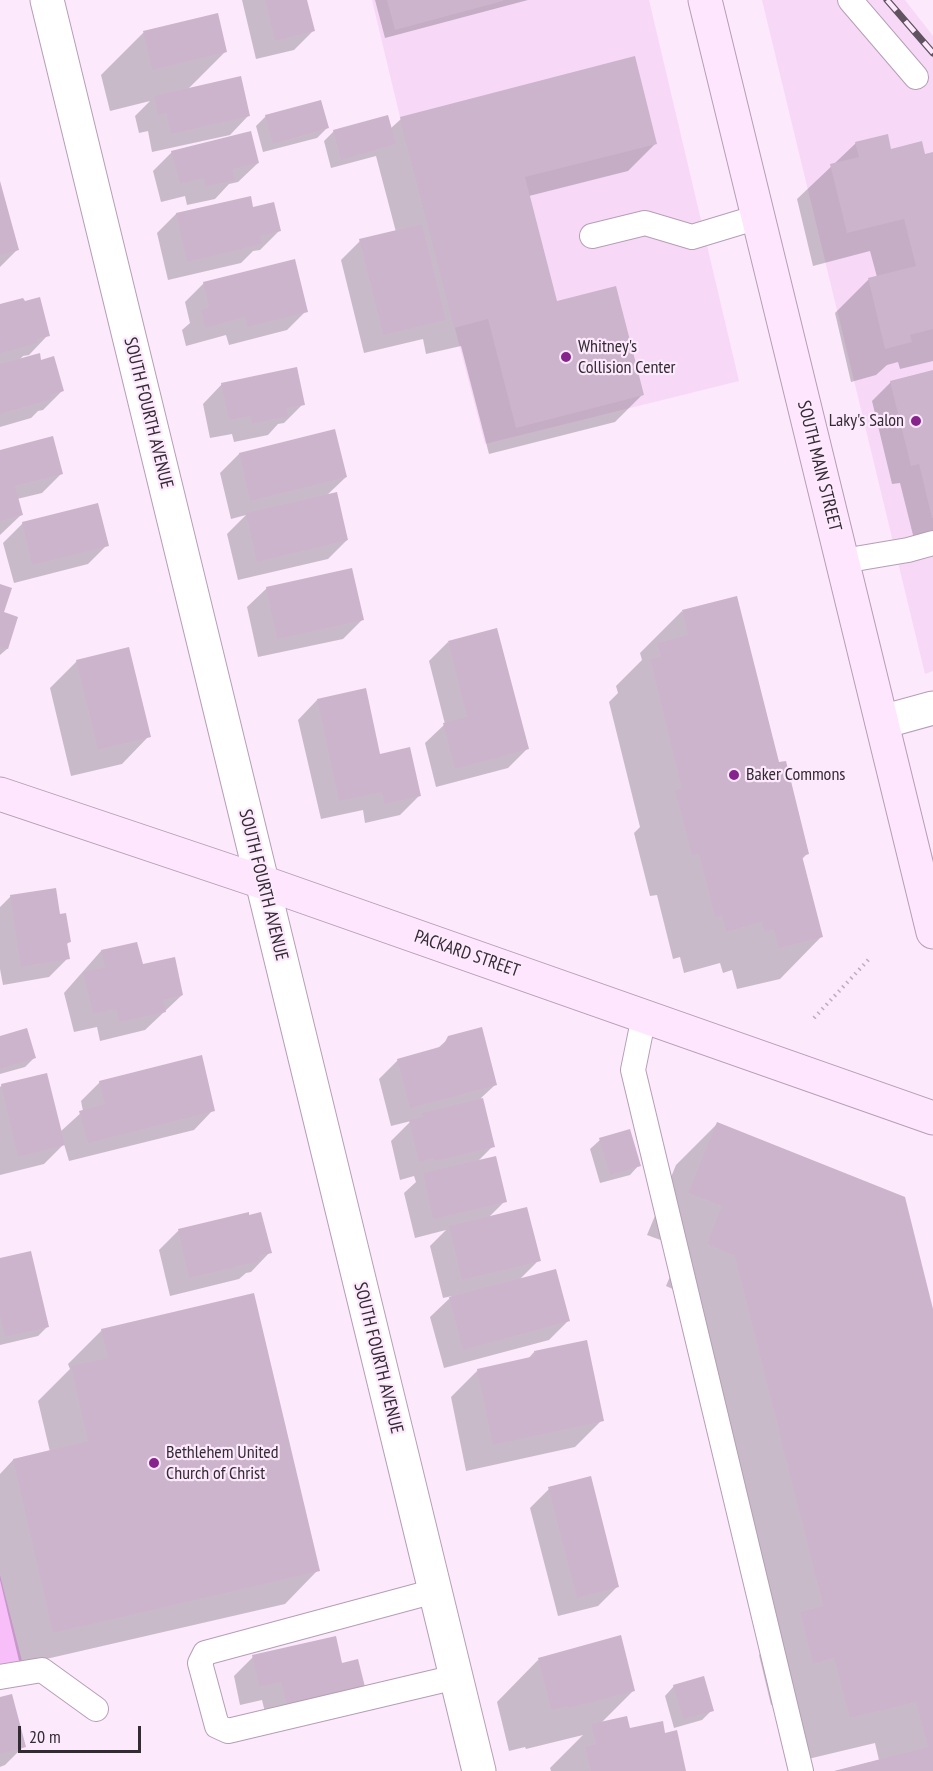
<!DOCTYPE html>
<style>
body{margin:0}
#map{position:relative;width:933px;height:1771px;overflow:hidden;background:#fce9fc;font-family:"PT Sans Narrow",sans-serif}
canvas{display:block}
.scale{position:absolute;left:18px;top:1726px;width:123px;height:27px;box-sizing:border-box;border:3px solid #342a34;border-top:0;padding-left:8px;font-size:18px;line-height:21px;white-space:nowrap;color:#342a34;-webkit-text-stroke:4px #fce9fc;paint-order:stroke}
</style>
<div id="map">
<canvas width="933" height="1771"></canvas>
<div class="scale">20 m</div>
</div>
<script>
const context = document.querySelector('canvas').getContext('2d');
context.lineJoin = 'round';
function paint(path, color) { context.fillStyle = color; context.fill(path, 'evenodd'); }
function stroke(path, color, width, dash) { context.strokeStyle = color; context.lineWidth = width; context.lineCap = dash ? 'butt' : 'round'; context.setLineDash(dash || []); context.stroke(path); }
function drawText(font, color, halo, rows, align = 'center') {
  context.font = font + ' "PT Sans Narrow",sans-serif'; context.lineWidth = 4.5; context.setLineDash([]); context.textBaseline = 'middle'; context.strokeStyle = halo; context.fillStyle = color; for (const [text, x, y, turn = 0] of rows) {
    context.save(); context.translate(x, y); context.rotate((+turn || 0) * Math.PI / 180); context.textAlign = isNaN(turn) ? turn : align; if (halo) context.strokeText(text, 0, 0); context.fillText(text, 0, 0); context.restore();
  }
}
const built = new Path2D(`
 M372,0H649L739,381L485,444L400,117Z
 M762,0H905L933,36V671L925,674Z`);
const green = new Path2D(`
 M0,1575L22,1661L0,1667Z`);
const shadow = new Path2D(`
 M242,0H306L313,31L294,50L256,59Z
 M375,0H528L385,38Z
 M217,15L225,52L187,90L249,115L230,135L152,152L148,131L139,133L135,116L150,101L110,111L101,75L143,33Z
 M266,116L327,128L317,138L263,152L256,126Z
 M401,119L655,144L628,171L529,196L556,303L643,394L615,422L489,454L461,346L426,354L423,339L364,353L341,260L360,241L396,232L376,156L331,168L324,141L334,131L390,129Z
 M856,143L924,156L933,154V361L900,369L898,362L887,365L876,375L851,382L835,313L868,280L877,277L870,251L813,266L797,199Z
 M172,152L258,163L238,182L229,184L215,199L187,205L185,196L161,202L153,171Z
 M0,186L17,250L0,267Z
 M252,209L279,231L260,250L253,251L241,263L168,280L157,233L176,214Z
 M204,283L306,311L287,330L229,345L226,335L186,346L182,330L190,323L185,302Z
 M0,306L48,335L29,355L23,356L18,361L40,362L62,391L43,410L38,411L31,418L0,427Z
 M933,372V534L914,539L900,483L892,484L872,401L891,382Z
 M222,384L303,404L284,423L278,424L268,435L234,442L232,434L210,438L203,404Z
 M0,451L61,474L42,493L17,499L21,515L0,535Z
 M239,454L346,477L326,496L347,540L328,559L238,580L227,534L246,515L231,519L220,473Z
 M23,523L107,545L88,564L14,583L3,543Z
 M0,586L7,649L0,655Z
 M267,588L362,620L343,639L258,657L247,607Z
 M682,611L778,764L808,853L802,859L821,937L780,979L737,989L732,970L723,973L720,963L684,973L680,957L673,959L657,895L650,896L634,833L640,827L609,702L618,693L616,686L642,660L640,653Z
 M448,642L527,749L508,768L436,787L425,743L445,724L429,661Z
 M77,661L149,736L122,764L71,776L50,688Z
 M317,700L379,755L419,796L400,815L365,823L363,810L321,819L298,720Z
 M11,896L59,915L69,942L66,945L68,958L49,977L3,985L0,969V907Z
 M101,951L142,966L182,995L145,1030L100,1041L97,1027L74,1032L64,993Z
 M0,1037L34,1058L25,1067L0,1074Z
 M449,1038L495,1085L481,1098L493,1146L478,1161L505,1201L489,1217L539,1260L519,1280L568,1321L549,1340L444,1368L430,1317L452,1296L443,1298L430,1246L446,1230L415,1238L404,1193L416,1182L414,1176L400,1180L391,1141L411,1121L391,1126L379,1079L398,1060L437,1049Z
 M100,1082L213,1110L194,1130L69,1161L64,1144L44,1164L0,1175V1087L2,1085L60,1132L83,1111L81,1101Z
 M718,1123L933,1315V1771H836L879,1760L875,1743L808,1759L793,1699L771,1705L759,1655L779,1635L693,1298L666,1286L682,1248L647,1235L676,1165Z
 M600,1140L639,1165L630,1175L600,1183L590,1149Z
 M247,1214L270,1252L251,1272L246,1273L239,1279L170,1296L159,1250L178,1231Z
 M0,1260L48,1326L38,1336L0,1345Z
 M102,1330L318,1570L285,1604L20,1665L0,1580V1474L13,1460L50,1452L38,1401L70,1369L68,1364Z
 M534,1352L602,1420L575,1447L466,1471L451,1397L478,1370L527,1360Z
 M549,1489L617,1587L598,1606L558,1616L530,1508Z
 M253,1657L341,1664L269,1728L262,1700L240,1705L234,1676Z
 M538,1660L633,1691L600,1724L664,1735L684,1771H551L550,1768L583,1735L526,1749L525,1747L509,1751L497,1702Z
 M674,1686L712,1710L702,1720L674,1728L665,1696Z
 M0,1699L24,1746L5,1765L0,1767Z`);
const building = new Path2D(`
 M265,0H307L315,31L275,41Z
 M387,0H503V1L395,30Z
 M218,13L227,52L152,70L143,31Z
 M635,56L657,144L525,177L557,301L616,286L644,395L516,428L488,319L454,328L400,117Z
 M241,76L250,116L171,134L166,113L158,115L154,96Z
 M321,100L329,128L273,144L265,115Z
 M388,115L396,144L341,160L333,130Z
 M251,131L259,163L233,169L235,180L206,187L204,178L180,184L171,151Z
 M888,134L891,149L922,141L925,154L933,152V329L910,335L912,342L885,349L868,278L916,266L904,219L847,233L830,164L859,157L855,142Z
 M0,181L19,250L0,255Z
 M251,196L253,207L274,202L281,231L260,236L262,244L187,262L176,213Z
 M422,224L446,320L383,335L359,239Z
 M295,259L308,312L247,327L245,317L205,328L201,310L209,307L203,282Z
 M40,297L50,336L37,339L38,343L0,353V304L23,298L25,301Z
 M40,353L41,360L54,356L64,391L50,395L52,399L0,414V364Z
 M297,367L305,405L287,408L288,416L252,424L251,416L229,420L221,383Z
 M933,370V518H932L919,464L911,466L890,381Z
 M335,429L347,477L250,501L239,453Z
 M53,436L63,474L15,486L23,515L0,521V450Z
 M337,492L348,540L257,562L246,513Z
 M98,503L109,546L32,565L22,522Z
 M352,568L364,620L277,639L266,587Z
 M0,584L12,588L4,612L18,617L8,649L0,647Z
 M737,596L779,762L786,761L809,854L802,856L823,937L779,948L774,929L765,932L762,922L726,932L722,916L715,918L699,854L692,855L675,790L682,788L650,659L661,657L657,643L688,635L682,610Z
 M497,628L529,749L455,769L443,723L467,717L448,641Z
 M129,647L151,737L98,750L76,660Z
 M366,688L380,754L410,747L421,796L384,804L382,792L339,801L317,699Z
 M56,888L60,914L66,913L71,942L67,943L70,959L21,967L10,895Z
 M137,942L143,964L175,957L183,995L163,1000L166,1012L119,1022L116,1009L93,1014L83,972L105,967L101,950Z
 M482,1027L497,1085L410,1108L397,1059L443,1046L448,1036Z
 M27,1028L36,1058L0,1069V1036Z
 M202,1055L215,1111L88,1143L79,1111L105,1104L99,1081Z
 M47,1073L65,1145L18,1157L1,1084Z
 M483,1098L495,1147L434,1161L433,1158L419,1162L409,1120L423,1117L422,1113Z
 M717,1122L905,1197L933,1309V1771H834L928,1747L916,1702L850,1718L834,1658L813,1664L800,1612L823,1606L735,1256L707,1244L722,1206L688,1193Z
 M630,1129L641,1166L610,1175L599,1138Z
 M496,1156L507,1202L433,1219L423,1173Z
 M527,1207L541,1261L462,1280L449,1226Z
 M249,1212V1215L261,1212L272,1253L259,1256L260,1261L189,1278L178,1229Z
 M31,1251L49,1327L5,1337L0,1316V1258Z
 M556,1269L570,1321L463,1350L449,1297Z
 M254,1293L320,1571L53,1633L13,1459L88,1441L71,1366L108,1358L101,1329Z
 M587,1340L604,1421L493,1445L477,1369L535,1356L534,1351Z
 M591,1476L619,1587L577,1598L548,1487Z
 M621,1635L635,1691L568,1708L567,1706L551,1710L538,1658Z
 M336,1636L342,1663L358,1659L366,1691L288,1709L281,1682L259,1687L252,1655Z
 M704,1676L714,1711L683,1719L673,1685Z
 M12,1694L26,1747L0,1754V1697Z
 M627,1716L630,1728L663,1721L665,1733L677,1730L686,1771H591L585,1747L596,1744L591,1724Z`);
const path = new Path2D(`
 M814,1018L871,957`);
const service = new Path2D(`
 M850,0L916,77
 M592,236L645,223L692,237L758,217
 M843,561L908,550L933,543
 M644,1016L633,1070L801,1771
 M435,1591L205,1653L200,1663L217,1726L228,1731L456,1677
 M0,1677L42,1670L96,1709`);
const minor = new Path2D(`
 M882,722L933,708`);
const tertiary = new Path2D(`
 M47,0L479,1771`);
const secondary = new Path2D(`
 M705,0L933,932
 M0,794L262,882L933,1118`);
const rail = new Path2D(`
 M887,0L933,53`);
const markers = [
 [566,357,6,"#86238c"],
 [916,421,6,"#86238c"],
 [734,775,6,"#86238c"],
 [154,1463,6,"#86238c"]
];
const poiNames = [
 ["Whitney's",578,347],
 ["Collision Center",578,368],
 ["Laky's Salon",904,421,"right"],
 ["Baker Commons",746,775],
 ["Bethlehem United",166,1453],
 ["Church of Christ",166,1474]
];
const streetNames = [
 ["SOUTH FOURTH AVENUE",148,413,76],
 ["SOUTH MAIN STREET",819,466,76],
 ["SOUTH FOURTH AVENUE",263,885,76],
 ["PACKARD STREET",467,954,19],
 ["SOUTH FOURTH AVENUE",378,1358,76]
];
paint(built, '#f7d9f7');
paint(green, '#f8befa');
paint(shadow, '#0003');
paint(building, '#cbb4cc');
stroke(service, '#b59eb5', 26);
stroke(minor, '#b59eb5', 35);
stroke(tertiary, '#b59eb5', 35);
stroke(secondary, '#b59eb5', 35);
stroke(path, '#bdadbd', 4, [1.5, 4.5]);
stroke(service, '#fff', 24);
stroke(minor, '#fff', 33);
stroke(tertiary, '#fff', 33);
stroke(secondary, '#fee7fe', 33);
stroke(rail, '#5f535f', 7);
stroke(rail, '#fce9fc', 4.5, [14]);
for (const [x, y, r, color] of markers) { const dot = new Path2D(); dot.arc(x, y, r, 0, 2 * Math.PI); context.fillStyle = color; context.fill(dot); stroke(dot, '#fce9fc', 2); }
drawText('18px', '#342a34', '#fce9fc', poiNames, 'left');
drawText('18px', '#342a34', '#fce9fc', streetNames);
</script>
